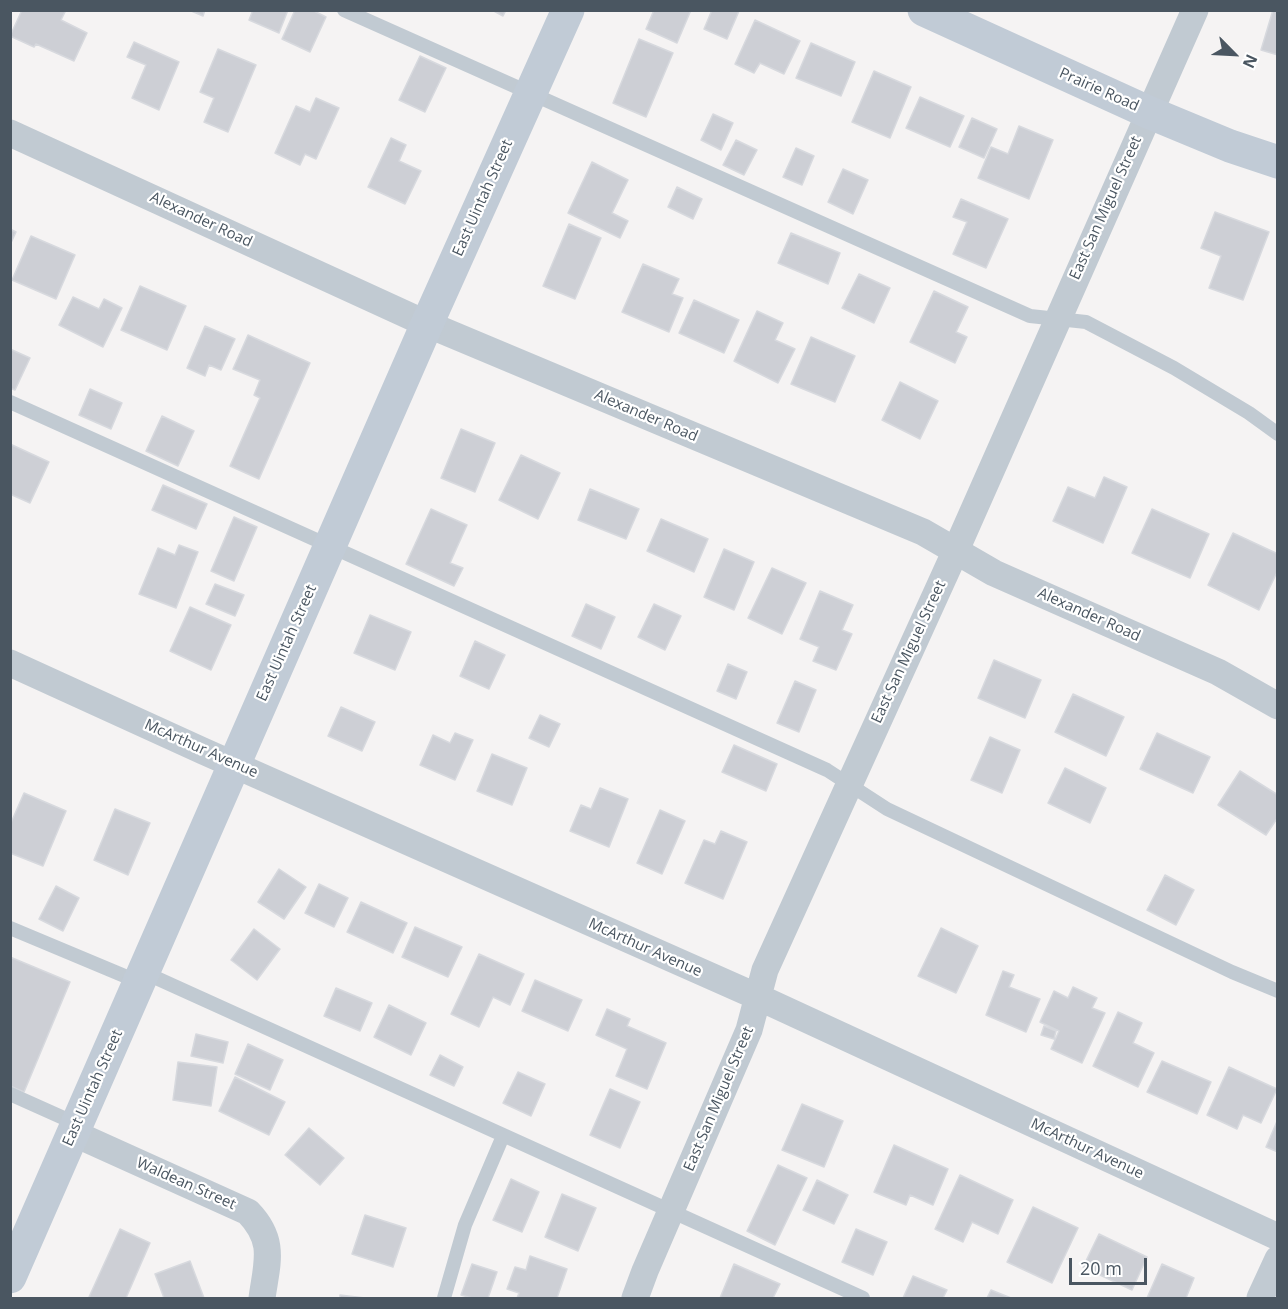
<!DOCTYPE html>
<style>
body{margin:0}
#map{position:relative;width:1288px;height:1309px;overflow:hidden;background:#f5f3f3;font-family:"Open Sans",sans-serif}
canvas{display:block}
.frame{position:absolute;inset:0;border:12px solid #4a5661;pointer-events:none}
.north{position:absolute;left:1204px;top:24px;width:60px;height:60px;-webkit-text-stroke:4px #fff;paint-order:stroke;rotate:114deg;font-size:16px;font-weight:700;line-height:24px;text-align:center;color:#4a5661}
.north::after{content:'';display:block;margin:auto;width:21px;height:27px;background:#4a5661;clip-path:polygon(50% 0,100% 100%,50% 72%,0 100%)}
.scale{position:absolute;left:1069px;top:1258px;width:78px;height:27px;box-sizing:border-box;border:3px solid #4a5661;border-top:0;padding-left:8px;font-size:18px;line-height:21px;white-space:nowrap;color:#4a5661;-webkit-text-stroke:4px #fff;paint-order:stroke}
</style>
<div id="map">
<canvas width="1288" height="1309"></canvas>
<div class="frame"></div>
<div class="north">N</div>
<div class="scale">20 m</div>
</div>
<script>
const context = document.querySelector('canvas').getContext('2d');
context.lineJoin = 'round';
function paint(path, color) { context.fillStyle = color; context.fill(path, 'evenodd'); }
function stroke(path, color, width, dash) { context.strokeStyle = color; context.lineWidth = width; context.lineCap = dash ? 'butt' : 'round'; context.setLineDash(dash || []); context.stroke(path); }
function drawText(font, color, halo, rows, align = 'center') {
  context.font = font + ' "Open Sans",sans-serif'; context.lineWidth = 4.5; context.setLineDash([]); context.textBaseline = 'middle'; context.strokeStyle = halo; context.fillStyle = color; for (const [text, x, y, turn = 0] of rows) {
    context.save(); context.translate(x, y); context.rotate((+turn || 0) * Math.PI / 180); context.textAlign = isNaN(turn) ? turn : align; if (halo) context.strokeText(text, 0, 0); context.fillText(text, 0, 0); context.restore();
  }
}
const building = new Path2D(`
 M22,10H66L61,20L87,33L74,61L36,44L34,47L10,36Z
 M189,10H205L203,16Z
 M253,10H288L279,33L249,20Z
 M295,10H312L326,17L310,52L282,39Z
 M492,10H506L503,16Z
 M654,10H691L677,43L646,29Z
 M712,10L739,11L727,39L704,29Z
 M1273,10H1278V55L1261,50Z
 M755,20L800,41L784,74L760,63L754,73L735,64Z
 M639,39L673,53L646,117L613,103Z
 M134,42L179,62L159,110L132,98L146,65L127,57Z
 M811,43L855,62L841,96L796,78Z
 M218,49L256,65L228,132L204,122L214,98L200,92Z
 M420,56L446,68L425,112L399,100Z
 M874,71L911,87L890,138L852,122Z
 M920,97L964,116L950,147L906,128Z
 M316,98L339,108L316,159L305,154L300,165L275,153L296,106L310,112Z
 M713,114L733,123L721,150L701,140Z
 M972,118L997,129L984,158L959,147Z
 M1019,126L1053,140L1029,199L978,178L991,147L1008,154Z
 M391,138L406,145L399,161L421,171L405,204L368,187Z
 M736,140L757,150L744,175L723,165Z
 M796,148L814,156L802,185L783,177Z
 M592,162L628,180L612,213L628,221L620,238L568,213Z
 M843,169L868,180L853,214L828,202Z
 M677,187L702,199L693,219L668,207Z
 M961,199L1008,219L986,268L953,254L967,222L953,217Z
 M1215,212L1269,232L1243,300L1209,288L1221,256L1201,248Z
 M569,224L601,238L575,299L543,286Z
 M10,229L16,232L10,245Z
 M791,233L840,253L828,284L778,263Z
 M31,236L75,255L56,299L12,280Z
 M643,264L679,279L672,294L683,298L669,332L622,312Z
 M859,274L890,288L874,323L842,308Z
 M140,286L186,306L167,350L121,330Z
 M934,291L968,307L956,332L967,337L955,363L910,342Z
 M73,297L99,309L104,299L122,308L103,347L59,325Z
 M694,300L739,320L724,353L679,333Z
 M757,311L783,323L775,340L795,349L778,383L734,361Z
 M205,326L235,339L221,370L209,365L205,376L187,368Z
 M248,335L310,363L259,479L230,466L260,398L254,395L260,380L233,369Z
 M811,337L855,356L835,402L791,384Z
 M10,349L30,358L15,390L10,388Z
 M900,382L938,401L920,439L882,420Z
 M90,389L122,403L111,429L79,415Z
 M162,416L194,431L178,466L146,451Z
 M461,429L495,443L475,492L441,478Z
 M10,444L49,462L30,503L10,494Z
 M521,455L560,473L538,519L499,500Z
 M1104,477L1127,487L1103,543L1053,521L1068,487L1095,498Z
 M163,485L207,504L196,529L152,510Z
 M590,489L639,509L626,539L578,520Z
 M431,509L467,525L450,563L463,568L454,586L406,564Z
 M1152,509L1209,534L1190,578L1132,553Z
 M234,517L257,527L234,581L211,571Z
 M661,519L708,539L694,572L647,551Z
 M1233,533L1278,554V570L1259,610L1208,585Z
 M179,545L198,552L176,608L139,594L158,548L175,555Z
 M724,549L754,562L734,610L704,597Z
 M772,568L806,583L782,634L748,618Z
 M215,584L244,595L235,616L206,604Z
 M820,591L853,605L842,630L852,634L836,670L813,661L819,647L800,639Z
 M586,604L615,617L601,649L572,636Z
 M654,604L681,616L665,650L638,637Z
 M190,607L231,625L211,670L170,651Z
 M370,615L411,632L395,670L354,653Z
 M475,641L505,655L489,689L460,676Z
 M994,660L1041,680L1025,718L978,698Z
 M728,664L747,672L736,699L717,691Z
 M795,681L816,690L799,732L777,723Z
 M1073,694L1124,717L1106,756L1055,732Z
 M341,707L375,722L362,751L328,736Z
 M540,715L560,724L549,747L529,738Z
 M455,733L473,740L455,780L420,765L433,735L450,743Z
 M1157,733L1210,757L1193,793L1140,769Z
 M990,737L1020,750L1002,793L971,780Z
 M734,745L777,764L766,791L722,772Z
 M492,754L527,768L512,805L477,791Z
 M1065,768L1106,788L1090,823L1048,803Z
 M1240,771L1278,795V817L1266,835L1218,805Z
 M600,788L628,799L609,847L570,831L581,805L591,809Z
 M24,793L66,811L43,866L10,853V825Z
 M115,809L150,823L128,875L94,860Z
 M660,810L685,821L662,874L637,863Z
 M721,831L747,842L723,899L685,883L704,840L715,844Z
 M279,869L306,887L284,919L258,902Z
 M1165,875L1194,890L1176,925L1147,910Z
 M319,884L348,898L334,927L305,913Z
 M56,886L79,898L63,931L39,919Z
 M361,902L407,923L393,953L347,932Z
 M415,927L462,947L448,977L402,957Z
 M941,928L978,946L956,993L918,976Z
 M254,929L280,949L257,980L231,960Z
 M479,954L524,974L510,1005L493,997L479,1027L451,1014Z
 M10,957L70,982L24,1092L10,1086Z
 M1003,971L1014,975L1009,987L1040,999L1026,1032L986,1015Z
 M535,980L582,1000L568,1031L522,1011Z
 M1073,987L1097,998L1092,1008L1105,1013L1082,1063L1051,1049L1059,1031L1040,1022L1054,991L1068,998Z
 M336,988L372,1003L360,1031L324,1016Z
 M389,1005L426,1023L411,1055L374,1037Z
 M607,1009L630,1019L627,1026L666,1043L647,1089L616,1076L627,1049L596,1035Z
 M1118,1012L1142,1023L1133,1043L1154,1053L1138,1087L1093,1066Z
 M1044,1026L1056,1031L1054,1039L1041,1035Z
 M196,1034L228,1042L223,1063L191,1056Z
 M248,1044L283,1060L270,1090L235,1074Z
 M440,1055L463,1067L454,1086L430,1075Z
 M1162,1061L1211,1082L1197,1114L1147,1092Z
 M178,1062L217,1067L211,1106L173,1100Z
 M1229,1067L1277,1089L1261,1123L1243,1115L1237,1129L1207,1115Z
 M518,1072L545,1084L531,1116L503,1103Z
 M235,1077L285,1102L269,1135L219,1111Z
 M610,1089L640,1102L620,1148L590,1135Z
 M802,1104L843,1121L824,1167L782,1150Z
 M1278,1119V1152L1266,1147Z
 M309,1128L344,1158L320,1185L285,1155Z
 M894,1145L948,1169L933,1205L910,1195L906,1205L874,1192Z
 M778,1165L807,1178L775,1245L747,1231Z
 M960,1175L1013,1200L998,1234L972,1222L963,1242L935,1229Z
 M511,1179L539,1192L522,1232L493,1220Z
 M817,1180L848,1195L834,1224L803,1210Z
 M562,1194L596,1208L578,1251L545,1237Z
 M1033,1207L1078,1228L1052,1283L1007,1262Z
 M365,1215L406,1228L393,1267L352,1254Z
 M120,1229L150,1243L126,1298H92L89,1297Z
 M856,1229L887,1242L873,1275L842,1262Z
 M1099,1234L1147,1257L1132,1290L1083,1267Z
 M530,1256L567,1269L557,1298H517L519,1293L507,1289L515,1267L526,1270Z
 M190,1261L204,1298H164L155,1274Z
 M472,1264L497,1272L488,1298H472L461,1295Z
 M734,1264L780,1284L773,1298H720Z
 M1162,1264L1194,1278L1186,1298H1147Z
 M913,1276L947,1290L943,1298H903Z
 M991,1290L1011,1298H987Z
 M340,1295L365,1298H340Z`);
const lane = new Path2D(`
 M344,10L1030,316L1086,322L1174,368L1249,413L1278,434
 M10,402L827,770L887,809L1232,972L1278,991
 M10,928L139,982
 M143,972L863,1298
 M10,1094L77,1124
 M444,1298L465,1225L503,1136`);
const street = new Path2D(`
 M10,133L427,324L923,532L994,573L1218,672L1278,706
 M10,663L203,751L758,997L1278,1237
 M73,1133L248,1212C276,1241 267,1262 262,1298
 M635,1298L645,1271L749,1030L765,970L956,550L1195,10
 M1260,1298L1278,1259`);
const secondary = new Path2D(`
 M924,10L1148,112L1230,146L1278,162
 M10,1277L427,324L568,10`);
const streetNames = [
 ["Prairie Road",1099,90,24],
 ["East Uintah Street",483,198,-66],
 ["East San Miguel Street",1106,208,-66],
 ["Alexander Road",201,220,25],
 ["Alexander Road",646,416,23],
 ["Alexander Road",1089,615,24],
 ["East Uintah Street",287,643,-66],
 ["East San Miguel Street",909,652,-65],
 ["McArthur Avenue",201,749,24],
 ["McArthur Avenue",645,948,24],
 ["East Uintah Street",93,1088,-66],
 ["East San Miguel Street",719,1099,-67],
 ["McArthur Avenue",1087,1149,25],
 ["Waldean Street",186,1184,24]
];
paint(building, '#cdcfd5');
stroke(building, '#d7d9de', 1.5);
stroke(lane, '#c1cad2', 14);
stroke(street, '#c1cad2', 27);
stroke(secondary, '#c1cbd6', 33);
drawText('15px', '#4a5661', '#fff', streetNames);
</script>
